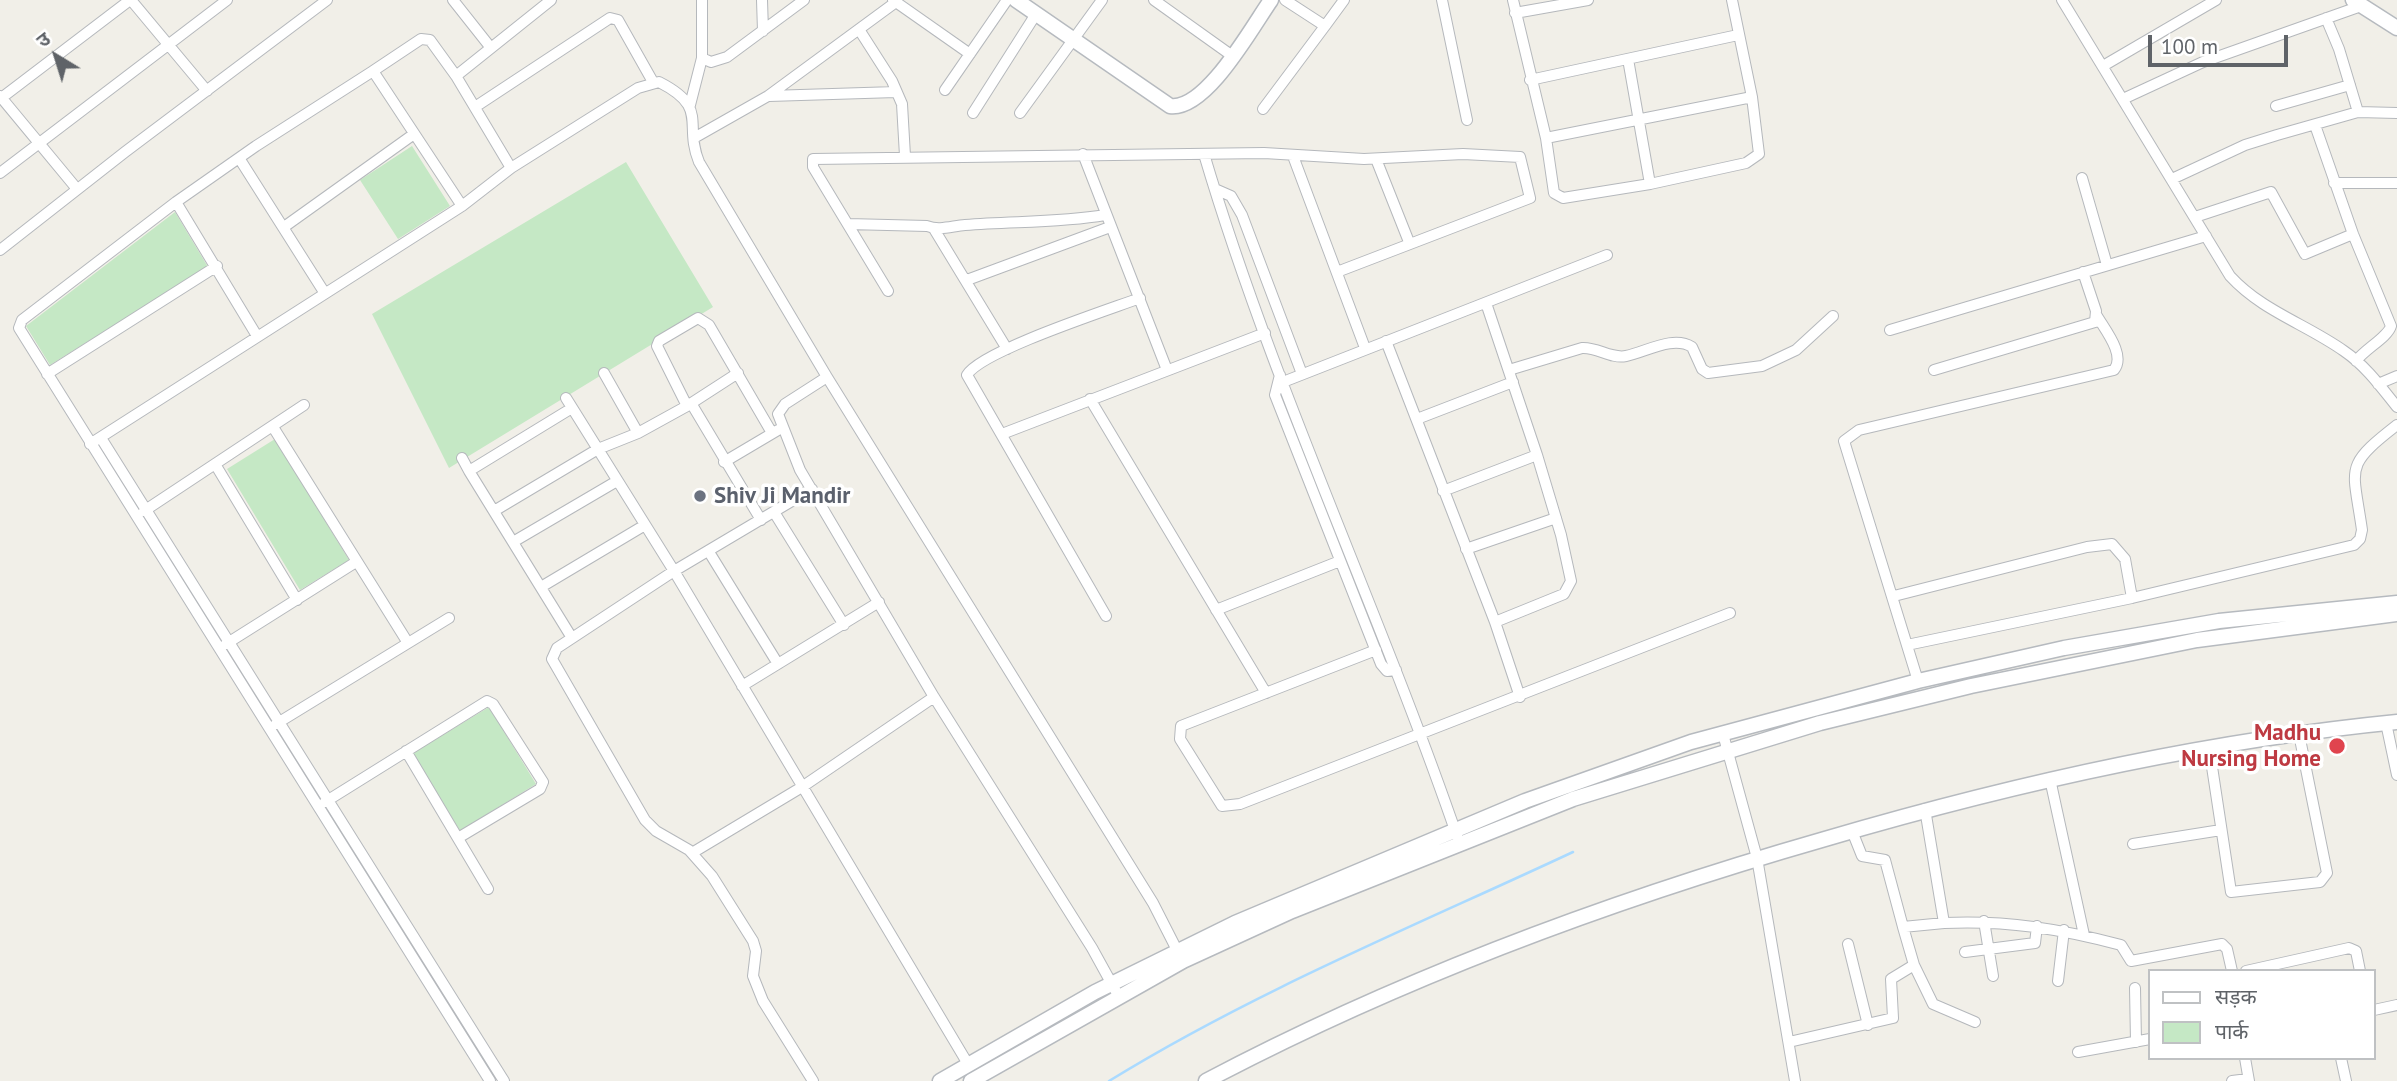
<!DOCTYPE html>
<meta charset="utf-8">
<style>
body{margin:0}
#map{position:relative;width:2397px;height:1081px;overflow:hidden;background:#f1efe8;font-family:"PT Sans","Noto Sans Devanagari",sans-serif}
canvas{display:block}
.legend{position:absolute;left:2148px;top:969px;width:228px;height:91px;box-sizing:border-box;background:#fff;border:2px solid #bfc1c3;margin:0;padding:9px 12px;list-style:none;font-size:21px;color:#5f6368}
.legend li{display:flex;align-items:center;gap:14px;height:35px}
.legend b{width:35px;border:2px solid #bfc1c3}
.north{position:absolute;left:21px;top:21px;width:70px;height:70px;-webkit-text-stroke:5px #fff;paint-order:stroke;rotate:322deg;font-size:19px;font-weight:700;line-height:28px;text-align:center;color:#5f6368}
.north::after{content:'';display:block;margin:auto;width:24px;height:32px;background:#5f6368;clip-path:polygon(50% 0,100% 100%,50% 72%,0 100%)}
.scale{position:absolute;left:2148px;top:35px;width:140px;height:32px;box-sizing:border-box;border:4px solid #5f6368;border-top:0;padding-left:9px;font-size:21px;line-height:24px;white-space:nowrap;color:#5f6368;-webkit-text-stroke:5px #fff;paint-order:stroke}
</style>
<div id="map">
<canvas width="2397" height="1081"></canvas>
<ul class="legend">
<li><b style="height:9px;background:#fff"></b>सड़क</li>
<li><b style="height:19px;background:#c5e8c5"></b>पार्क</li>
</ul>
<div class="north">उ</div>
<div class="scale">100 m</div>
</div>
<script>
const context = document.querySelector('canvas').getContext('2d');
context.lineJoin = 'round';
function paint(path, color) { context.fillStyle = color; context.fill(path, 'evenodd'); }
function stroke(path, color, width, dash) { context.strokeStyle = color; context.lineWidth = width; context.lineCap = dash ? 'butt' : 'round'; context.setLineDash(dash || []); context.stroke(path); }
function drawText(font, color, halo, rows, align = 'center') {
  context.font = font + ' "PT Sans",sans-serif'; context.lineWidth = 7; context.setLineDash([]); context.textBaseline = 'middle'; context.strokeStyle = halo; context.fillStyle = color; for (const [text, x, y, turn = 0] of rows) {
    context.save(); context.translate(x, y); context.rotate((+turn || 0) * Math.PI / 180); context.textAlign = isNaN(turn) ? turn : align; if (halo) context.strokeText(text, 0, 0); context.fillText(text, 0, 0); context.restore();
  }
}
const green = new Path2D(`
 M412,146L450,206L398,239L360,180Z
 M626,162L713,307L449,468L372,314Z
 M175,212L208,267L50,365L26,326Z
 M275,439L349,560L300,590L227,469Z
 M489,707L536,784L460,831L413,753Z`);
const stream = new Path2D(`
 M1109,1081C1255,991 1417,925 1573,852`);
const street = new Path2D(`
 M131,0L207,91
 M453,0L491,48
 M762,0L763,31
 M893,0L970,54
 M1154,0L1231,55
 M1285,0L1325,26L1344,0
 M1442,0L1467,120
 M1513,0L1546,138L1554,193L1563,198L1650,184L1746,163L1759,154L1752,97L1732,0
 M2062,0L2230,276C2262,311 2306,324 2344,351C2366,366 2381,387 2397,407
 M1515,13L1588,0
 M2326,18L2339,49L2358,112
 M860,31L892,81L902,104L905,156
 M702,58L711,62L727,57L804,0
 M1628,59L1650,184
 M2103,66L2216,0
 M373,71L421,39L430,40L456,76L511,168
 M456,76L551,0
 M1530,80L1738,35
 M945,90L1007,0
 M0,96L77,189
 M769,96L896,92
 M0,99L130,0
 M2123,99L2203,62L2361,6
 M690,105L702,58V0
 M2276,106L2350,85
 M475,107L610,18L618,20L653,82
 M1263,109L1325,26
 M973,113L1036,14
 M1020,113L1102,0
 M2315,125L2353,234L2391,326C2388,337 2365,349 2356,361
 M694,138L768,96L896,2
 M1546,138L1752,97
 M1083,154L1167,370
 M1204,154C1273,387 1378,607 1457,836
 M1293,156L1365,348
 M239,158L324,292
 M1376,159L1409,242
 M0,173L227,0
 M2082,178L2107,265
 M2172,179L2245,145L2277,135L2358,112L2397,113
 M2334,183H2397
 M1215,189L1231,196L1242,215L1302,374
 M176,202L257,336
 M462,206L373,71L256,146L176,202L22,320L19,328L490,1081
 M2195,217L2271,192L2305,254L2353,234
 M848,224L927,226C939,231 952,226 965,225C1012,221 1059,223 1105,215
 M284,227L414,134
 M934,229L1007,349
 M0,250L125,152L327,0
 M967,280L1110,227
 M888,291L813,167V159L1264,153L1364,159L1463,154L1520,157L1530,198L1337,272
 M1486,303L1537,455L1561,535L1571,581L1564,594L1495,622
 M1890,330L2206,236
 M1386,341L1495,622L1520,697
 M1509,370L1582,348C1598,347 1610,359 1626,356C1646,352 1673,335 1692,347L1702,369L1708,373L1762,366L1796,350L1833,316
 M1934,370L2095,322L2096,311L2083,272
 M604,373L638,433
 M47,374L217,266
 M1280,375L1275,395L1381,664L1387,671L1396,670
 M827,377L785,404L778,414L800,470L934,697L1092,948L1119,997
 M1283,382L1607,255
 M2378,384L2397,376
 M566,398L674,571L968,1064
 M1090,399L1266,693
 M691,403L761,520
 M687,406L657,346L659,341L698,318L709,325L772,433
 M1417,419L1513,382
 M273,427L408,643
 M1002,434L1265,333
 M101,438L504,1081
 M90,444L462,206L511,168L638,88L659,82C710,108 683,123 699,162L827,377L1153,903L1179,954
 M462,458L469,471
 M724,462L778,430
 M215,464L297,600
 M812,489L674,571L557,648L552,659L645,820L656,831L689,850L712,876L753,941L756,951L753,976L763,1001L813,1081
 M1443,491L1537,455
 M144,511L304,405
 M494,511L598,449L638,433L687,406L738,373
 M774,512L844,625
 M513,542L617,481
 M1466,549L1556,518
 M709,552L778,664
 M541,587L645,525
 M1894,596L2087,547L2112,544L2125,559L2132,598
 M1216,610L1340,561
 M1106,616L967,375C981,351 1108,310 1140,298
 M572,638L469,471L572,408
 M226,644L356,562
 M1907,645L2132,598L2354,545L2360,539L2362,530C2353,466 2343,467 2397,425
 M1376,650L1181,726L1180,739L1222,806L1240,804L1730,613
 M1918,681L1844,441L1859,430L2114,370C2126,355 2105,330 2097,316
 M742,686L879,602
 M2386,723L2397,775
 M276,724L449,618
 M1723,734L1757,858L1795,1081
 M2209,747L2231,892L2320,882L2327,873L2299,734
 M406,751L488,889
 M2050,779L2084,935
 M325,802L487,701L493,704L543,782L540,789L458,838
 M1925,809L1944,923C2006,920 2061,929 2121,945L2131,961L2222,944L2227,949L2232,971
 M1852,831L1862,856L1885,860L1903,927L1944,923
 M2133,844L2221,830
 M692,853L802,787L934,697
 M1984,921L1993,976
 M1903,927L1914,965L1933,1004L1975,1022
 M1848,944L1868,1025
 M1965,952L2035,943L2037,926
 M2246,971L2349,948L2356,951L2360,971
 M2058,981L2064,930
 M2135,988L2136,1042
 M2374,1010L2397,1005
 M1789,1042L1893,1018L1891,979L1914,965
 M2078,1052L2150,1039
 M2245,1058L2249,1081
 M2341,1058L2346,1081
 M2232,1081L2248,1079`);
const secondary = new Path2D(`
 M1016,0L1170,106C1206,111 1252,27 1271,0
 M2353,0L2397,28
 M940,1081L1095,992L1235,923L1525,801L1691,742L1918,681L2064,648L2219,621L2397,603
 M971,1081L1183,961L1292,911L1573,799L1820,723L1971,686L2197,640L2397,614
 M1206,1081C1403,977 1612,900 1825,839C2012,784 2203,741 2397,722`);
const markers = [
 [700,496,7,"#6b7280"],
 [2337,746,9,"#e0444e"]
];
const worshipNames = [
 ["Shiv Ji Mandir",714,496]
];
const healthNames = [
 ["Madhu",2321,733],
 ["Nursing Home",2321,759]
];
paint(green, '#c5e8c5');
stroke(stream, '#aadaff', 2.5);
stroke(street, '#b5b8bc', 12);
stroke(secondary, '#b6babf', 17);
stroke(street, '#fff', 10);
stroke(secondary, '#fff', 14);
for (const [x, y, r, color] of markers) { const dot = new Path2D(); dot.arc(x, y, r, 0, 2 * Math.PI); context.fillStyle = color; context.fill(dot); stroke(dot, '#fff', 2.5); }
drawText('bold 23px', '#5b616d', '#fff', worshipNames, 'left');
drawText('bold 23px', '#be3a42', '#fff', healthNames, 'right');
</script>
